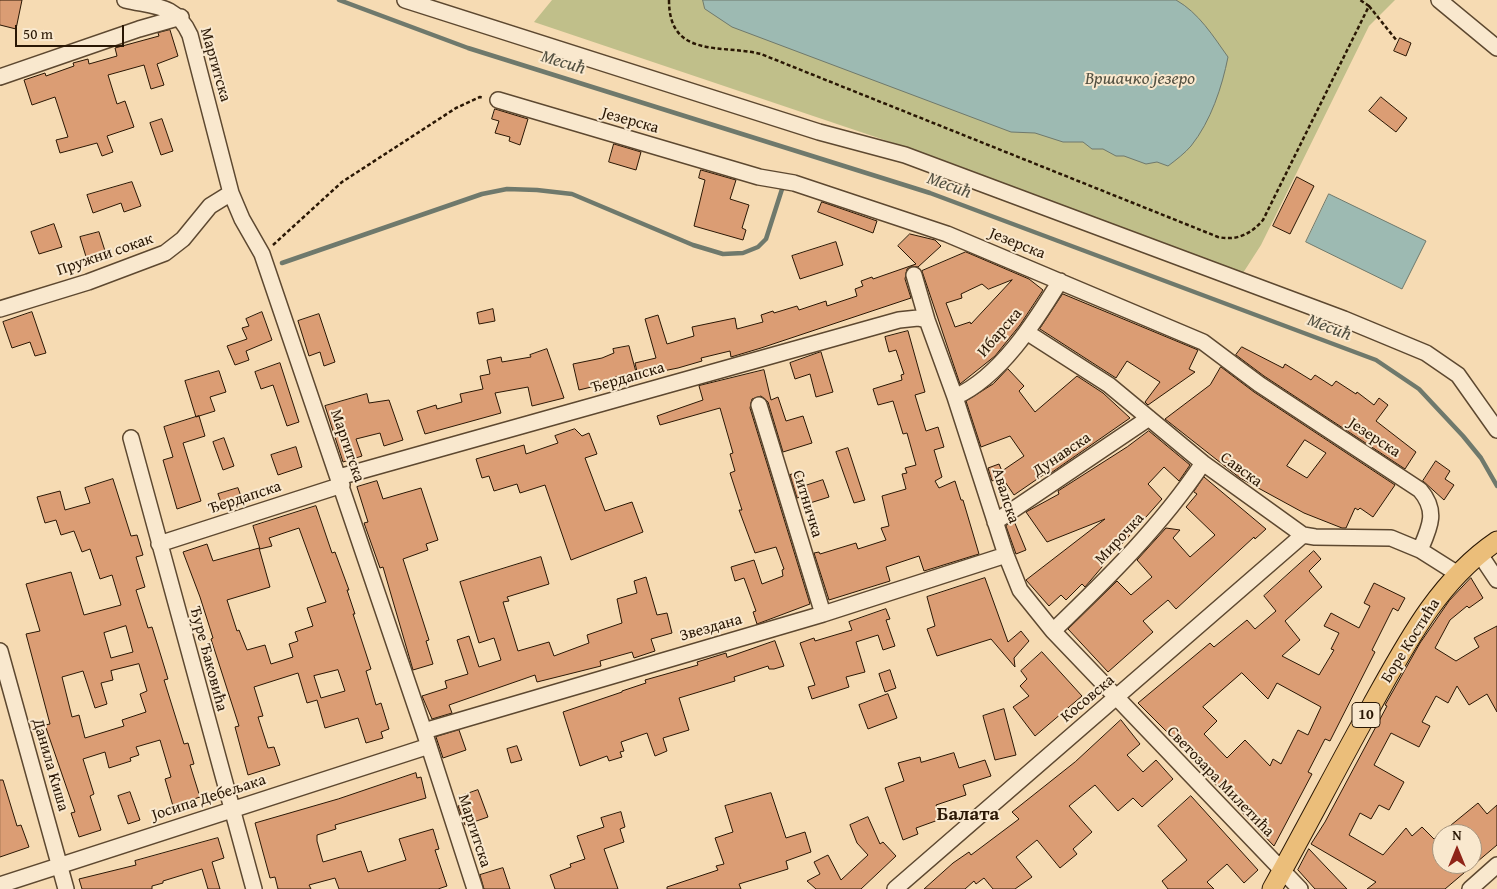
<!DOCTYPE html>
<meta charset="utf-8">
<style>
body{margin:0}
#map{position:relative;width:1497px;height:889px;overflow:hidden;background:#f6dbb3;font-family:"Gentium Book Plus",serif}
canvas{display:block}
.north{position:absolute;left:1432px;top:824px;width:50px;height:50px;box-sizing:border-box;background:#f9e8ce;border:1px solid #a6947d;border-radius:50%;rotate:0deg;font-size:14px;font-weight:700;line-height:20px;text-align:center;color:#2a1704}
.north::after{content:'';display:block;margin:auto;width:18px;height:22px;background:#8f2418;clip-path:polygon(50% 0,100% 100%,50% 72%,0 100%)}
.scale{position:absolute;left:15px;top:25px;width:109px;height:22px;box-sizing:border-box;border:2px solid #2a1704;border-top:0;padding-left:6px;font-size:15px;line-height:18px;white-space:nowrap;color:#2a1704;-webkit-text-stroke:4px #f9e8ce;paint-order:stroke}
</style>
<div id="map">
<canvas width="1497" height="889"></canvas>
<div class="north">N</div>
<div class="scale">50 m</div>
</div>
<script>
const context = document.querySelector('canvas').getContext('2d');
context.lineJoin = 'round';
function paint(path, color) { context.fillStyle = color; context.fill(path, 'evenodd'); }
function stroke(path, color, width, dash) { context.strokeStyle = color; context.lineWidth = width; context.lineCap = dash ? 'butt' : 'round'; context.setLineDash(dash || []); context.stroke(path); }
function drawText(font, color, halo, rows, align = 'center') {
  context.font = font + ' "Gentium Book Plus",serif'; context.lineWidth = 4; context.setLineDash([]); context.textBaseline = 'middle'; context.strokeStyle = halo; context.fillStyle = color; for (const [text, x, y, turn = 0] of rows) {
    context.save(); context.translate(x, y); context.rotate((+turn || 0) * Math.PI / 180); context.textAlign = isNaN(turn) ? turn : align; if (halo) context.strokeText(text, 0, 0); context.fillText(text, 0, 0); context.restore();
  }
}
const green = new Path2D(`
 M552,0H1395L1369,26L1261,245L1243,273L932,156L534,22Z`);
const water = new Path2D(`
 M703,0H1176C1199,13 1213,36 1228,57C1222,87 1211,121 1191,146C1185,153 1176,160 1168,166L1157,162L1146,164L1124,156H1116L1103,149H1092L1083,142H1063L1035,133L1011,132L732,27L705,9Z
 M1329,194L1426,241L1402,289L1306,242Z`);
const stream = new Path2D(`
 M339,0L468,48L930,193L1376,360L1419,389L1463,436L1481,458L1497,486
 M282,263L482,194L507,189L537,190L572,194L693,245L723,254L743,253L758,247L766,239L783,186`);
const building = new Path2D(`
 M0,0H22L16,29L0,25Z
 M170,30L178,56L157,64L164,85L151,89L144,65L108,75L117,104L125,101L134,127L107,136L113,152L102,156L97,143L60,153L56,140L68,137L55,97L32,105L24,80L45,73L46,76L74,66L73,63L88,59L89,64L117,56L115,48L159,36L158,33Z
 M1400,38L1411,43L1406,56L1394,51Z
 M1381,97L1407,118L1396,132L1369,111Z
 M495,109L528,119L520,145L509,141L510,137L495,133L499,121L492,119Z
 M162,119L173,151L161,155L150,123Z
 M614,144L641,152L636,170L609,162Z
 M701,170L736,180L730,199L749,205L742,228L746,230L743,240L694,226L705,180L699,178Z
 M1297,177L1314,186L1290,234L1273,226Z
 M132,182L141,206L124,212L121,203L93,213L87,195Z
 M822,202L877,221L873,233L818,212Z
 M54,224L62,247L39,254L31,232Z
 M99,232L106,254L87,260L80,237Z
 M910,234L935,240L941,246L918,267L912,266L907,269L905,279L911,298L761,348L731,357L730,351L701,358L702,361L678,368L638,376L635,363L656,358L645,319L658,315L667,344L694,336L692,327L735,318L737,329L763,322L761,315L773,311L774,313L797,306L799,310L826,301L827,306L857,296L855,289L863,286L861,281L872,277L873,279L916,264L898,246Z
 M836,242L843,265L800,279L792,256Z
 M966,252L1029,279L1043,290L1020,325L995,356L960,384L922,271ZM1012,280L971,324L970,322L955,327L946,303L962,298L961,294L982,284L988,289Z
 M1063,294L1198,350L1189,369L1195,372L1148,405L1145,402L1160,382L1127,361L1116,378L1040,329Z
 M493,309L495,321L479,324L477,313Z
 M32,312L46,353L35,356L30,342L12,348L3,322Z
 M262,312L272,340L246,351L249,360L235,365L227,346L247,339L242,328L249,326L246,319Z
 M319,314L335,362L324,366L320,352L309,356L298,321Z
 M908,331L925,392L915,395L926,431L938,427L944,447L934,450L942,477L935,481L939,488L955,481L961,500H963L979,554L924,571L919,556L886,567L890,581L829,600L814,553L819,552L820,554L856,543L858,549L886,540L881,528L889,526L882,496L906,489L902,474L907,473L905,468L916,465L907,433L903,434L893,401L878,405L873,389L902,380L901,375L904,374L896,350L889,352L885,337Z
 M629,346L636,372L615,377L616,381L579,390L573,364L602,358L614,353L613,349Z
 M1242,347L1283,368L1285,364L1311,380L1315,375L1332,386L1336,381L1356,394L1357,392L1374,405L1379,398L1388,405L1376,421L1416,452L1405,469L1264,376L1236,355Z
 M547,349L564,398L532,406L528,387L495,393L501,413L425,434L417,411L436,405L437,409L462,402L460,394L483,389L480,376L490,374L487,360L501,357L502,362L531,357L530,355Z
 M821,352L833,392L816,397L810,374L795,379L790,363Z
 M280,363L299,422L287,426L273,385L261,389L255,372Z
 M1221,367L1254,392L1395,485L1373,517L1360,508L1358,510L1355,508L1346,528H1342L1304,513L1240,478L1165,419L1210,385ZM1305,440L1326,453L1307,478L1287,466Z
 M1008,369L1024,386L1019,391L1035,412L1077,376L1103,393L1130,418L1048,475L1046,473L1014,495L1001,476L992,481L988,468L999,464L1002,471L1024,456L1010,436L981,447L966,401L993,384Z
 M764,370L771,400L778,397L786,421L803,416L812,443L783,452L768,402L761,396L752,399L750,408L810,604L757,624L753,612L756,611L744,578L735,581L731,567L754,560L762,584L783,576L782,570L784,569L776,547L755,553L739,510H742L730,473L735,471L730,454L733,453L720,408L660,425L657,416L703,400L699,386Z
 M219,371L226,392L210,397L215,411L196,417L185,381Z
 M367,394L369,403L389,400L403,440L384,446L380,433L356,439L362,456L343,462L325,406Z
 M199,416L205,436L183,443L201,501L177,509L163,460L173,457L164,427Z
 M575,429L582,436L589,433L597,454L585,458L605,511L632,502L643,532L571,560L545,485L520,493L517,484L494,491L489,476L482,478L476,459L524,445L526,454L558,443L555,436Z
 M1149,431L1190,465L1179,481L1164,467L1148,484L1162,499L1122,544L1102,562V567L1085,587L1082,584L1066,600L1061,595L1049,606L1026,580L1105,519L1047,542L1026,512L1059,494L1058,491L1127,447Z
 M224,438L234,466L223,470L213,442Z
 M296,447L302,467L278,475L271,455Z
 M848,448L865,500L854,503L836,452Z
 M1436,461L1450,471L1445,479L1454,485L1444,500L1423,481Z
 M797,473L804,496L797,498L790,475Z
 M1204,477L1266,529L1255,539L1254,537L1176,609L1168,600L1143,621L1153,632L1108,672L1068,629L1117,581L1131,595L1152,577L1137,560L1166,528L1180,530L1173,538L1190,557L1215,535L1186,507L1197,494L1194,492Z
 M113,479L131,536L137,535L143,555L136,557L145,587L136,590L148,628L152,627L161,656L168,679L164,680L184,744L188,743L194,764L190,765L200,797L173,806L165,779L171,777L160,740L136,747L139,755L130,758L131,761L109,768L105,752L83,759L94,794L90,796L101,830L79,837L71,813L75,812L45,725L50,724L26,634L40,631L26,584L71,572L84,615L121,605L112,575L100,579L90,549L82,552L74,531L61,535L56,520L45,523L37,497L60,491L65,510L90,503L85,488ZM126,626L133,652L111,658L104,633ZM139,664L147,691L140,694L146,712L122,720L124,726L85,738L79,715L72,717L62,677L83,671L95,708L107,704L101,683L113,680L111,671Z
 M823,480L829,497L810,503L805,486Z
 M377,481L383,499L421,488L438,540L426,544L428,550L403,559L429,640L426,641L433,664L413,670L383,567L380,568L364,523L368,522L357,487Z
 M238,488L242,499L222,505L218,494Z
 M316,506L332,553L335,552L349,590H347L355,614H353L371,669L366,671L376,705L381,703L389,729L381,732L383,738L366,743L358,718L325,728L317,700L307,703L298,673L254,687L263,716L258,717L268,748L274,747L280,765L248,775L235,727L239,726L211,639L213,638L200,597L183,552L207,544L213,561L259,548L270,587L227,600L237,631L239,630L247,650L265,645L271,664L293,657L289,644L298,641L295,632L313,626L307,608L326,602L299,528L269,538L272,546L260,549L253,526ZM338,670L345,691L321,698L314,676Z
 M1014,521L1026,550L1016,554L1006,526Z
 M1314,551L1321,559L1309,571L1322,587L1285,621L1300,640L1282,656L1319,675L1334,650L1331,649L1339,633L1324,626L1331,613L1359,628L1370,606L1364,603L1374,583L1405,598L1398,611L1393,608L1372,650L1375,652L1330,741L1325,739L1308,772L1312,774L1274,846L1193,761L1194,759L1138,703L1210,643L1214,647L1247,620L1255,629L1276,611L1264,596ZM1242,673L1268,699L1277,683L1321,707L1308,735L1298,730L1281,764L1273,759L1270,766L1245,740L1227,758L1204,734L1217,721L1203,707Z
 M541,557L549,584L507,597L509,601L503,602L518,651L549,642L554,656L589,643L587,635L622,623L617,599L637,593L634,581L646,577L657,615L667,613L672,633L651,639L655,651L634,658L632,652L600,661L601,666L537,682L535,675L449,705L452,713L432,719L422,696L447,688L445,681L468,674L457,640L469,636L479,667L501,660L494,638L479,643L460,582Z
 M985,578L1008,642L1021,631L1029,641L1014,658L1015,667L991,639L937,656L927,629L935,626L927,597Z
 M1471,578L1483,598L1469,608L1467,606L1450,620L1435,648L1456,661L1479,647L1474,638L1497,626V712L1487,694L1469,705L1457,686L1448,703L1436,696L1422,722L1430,726L1419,747L1391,733L1374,765L1404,782L1389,810L1379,805L1371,819L1360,813L1349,835L1383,855L1406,828L1412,836L1422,827L1434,839L1478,803L1487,814L1497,805V845L1445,889H1367L1376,882L1311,844L1325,822L1387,706L1385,705L1393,691L1420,643L1449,601ZM1442,834H1472V864H1442Z
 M886,609L890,619L886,620L895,646L883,650L878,635L856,642L865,672L846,677L849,687L812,699L808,687L815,685L800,643L814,638L815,641L852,630L849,622Z
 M775,641L784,666L774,669H769L768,666L734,677L735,681L679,698L689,730L663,738L667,751L655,756L647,733L621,742L624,751L620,752L622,757L609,761L607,756L580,766L563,712L622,692V691L646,683L645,680L698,665L697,662L726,653L727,657Z
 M1042,652L1082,696L1035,736L1013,707L1029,696L1020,686L1027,679L1021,671Z
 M890,670L896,688L885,692L879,674Z
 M888,694L897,718L868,729L859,705Z
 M1004,709L1016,755L995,760L983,716Z
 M1121,720L1140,744L1127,755L1143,772L1156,760L1173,779L1142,807L1133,798L1118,811L1095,785L1069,806L1092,832L1073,849L1077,854L1060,868L1037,840L1016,857L1032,877L1015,889H993L984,878L976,884L974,881L965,889H924L953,863L969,852L971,855L1019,819L1012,812L1075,762Z
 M459,730L466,750L443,758L436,737Z
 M517,746L522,760L511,763L507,749Z
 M954,753L959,768L985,760L991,776L963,785L966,795L936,805L941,819L916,828L918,834L903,840L885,788L904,781L898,763L920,757L921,762Z
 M416,773L417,778L421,777L426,798L335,825L336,829L317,835V841L323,862L361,851L368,872L406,860L399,839L433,829L439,849L435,850L447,886L438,889H339L335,878L309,885L311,889H278L275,877L270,878L255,823L338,799Z
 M0,780H3L17,826L21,825L29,847L0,857Z
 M478,790L488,817L465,825L458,806L466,804L464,795Z
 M130,792L140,820L128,824L118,796Z
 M771,793L786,838L805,832L811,852L786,861L788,869L739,884L741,889H667V887L718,870L716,866L724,864L715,838L733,832L725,806Z
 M1191,796L1258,870L1244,883L1227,864L1207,882L1214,889H1168L1162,881L1187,860L1158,826Z
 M621,812L625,827L620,829L624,842L604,849L618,889H555L550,875L571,867L570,864L585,859L577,836L604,827L601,818Z
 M868,817L880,844L883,842L896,856L861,889H816L807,881L820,874L814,862L828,855L841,880L868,855L857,843L850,825Z
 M218,838L224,858L212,862L220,889H208L202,869L163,881V883L152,886V889H82L79,879L136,865L135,861Z
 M1309,849L1347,889H1315L1298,870Z
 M503,868L510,889H484L480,875Z`);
const path = new Path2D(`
 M669,0C669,59 721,44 761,54L1218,237C1237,241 1251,234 1263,220L1369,6L1360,0
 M1369,6L1397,41
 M273,245L342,182L456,108L480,97L484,98`);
const minor = new Path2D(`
 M125,0C155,7 176,4 190,35L231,193L242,219L262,254L424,731L475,889
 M405,0L819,132L905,155L1344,319L1426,353L1458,375L1497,430
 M1439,0L1497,48
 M0,77L139,29L181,17
 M498,100L759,177L794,183L947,234L1203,342L1259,384L1420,490C1438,511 1430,527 1420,550
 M914,275L927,320L955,397L1006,555L1020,590L1053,631L1300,889
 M0,309L88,282L165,253L183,239L210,206L231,193
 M1028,333L1109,385L1203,463L1303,535L1315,537L1391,538L1420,550L1458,574
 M955,397C1000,377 1035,322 1060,281
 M759,405L823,614
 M131,438L254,889
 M339,477L899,320L918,318L927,320
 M995,522L1149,418
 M159,544L342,485
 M1479,553L1497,580
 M1053,631C1107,579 1161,526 1203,463
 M0,651L66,889
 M424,731L823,614L1006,555
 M0,885L429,746
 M895,889L1303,535
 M1470,889L1497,865`);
const major = new Path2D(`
 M1272,889C1306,828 1338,766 1372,705C1406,644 1438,581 1497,541`);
const shields = [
 [1366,715,28]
];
const shieldNames = [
 ["10",1366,715]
];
const streetNames = [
 ["Маргитска",215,65,74],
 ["Језерска",630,121,16],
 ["Језерска",1017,244,22],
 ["Пружни сокак",105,255,-19],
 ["Ибарска",1000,333,-49],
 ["Ђердапска",628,378,-16],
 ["Језерска",1374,438,33],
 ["Маргитска",347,446,71],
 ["Дунавска",1062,455,-34],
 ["Савска",1241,470,36],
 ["Авалска",1005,496,72],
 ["Ђердапска",245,498,-18],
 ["Ситничка",807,504,73],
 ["Мирочка",1120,539,-47],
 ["Звездана",711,628,-16],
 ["Боре Костића",1411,641,-58],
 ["Ђуре Ђаковића",208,659,75],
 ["Косовска",1088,699,-40],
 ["Данила Киша",50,765,74],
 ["Светозара Милетића",1220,782,46],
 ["Јосипа Дебељака",209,798,-18],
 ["Маргитска",474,831,72]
];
const waterNames = [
 ["Месић",563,63,17],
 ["Вршачко језеро",1140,79],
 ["Месић",949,186,20],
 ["Месић",1329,328,21]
];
const quarterNames = [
 ["Балата",968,815]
];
paint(green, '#c0bf8a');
paint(water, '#9dbab2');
stroke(water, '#6f796c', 1);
stroke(stream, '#6f796c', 4.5);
paint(building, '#db9d74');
stroke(building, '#2a1704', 1);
stroke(minor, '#5d4830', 18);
stroke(major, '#2a1704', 21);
stroke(path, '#2a1704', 2.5, [4, 2.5]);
stroke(minor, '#f9e8ce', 15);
stroke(major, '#ebbe7a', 19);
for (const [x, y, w] of shields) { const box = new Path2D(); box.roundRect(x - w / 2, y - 12.5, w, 25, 4); context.fillStyle = '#f9e8ce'; context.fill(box); stroke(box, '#2a1704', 1); }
drawText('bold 15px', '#2a1704', null, shieldNames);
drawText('16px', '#2a1704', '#f9e8ce', streetNames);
drawText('italic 18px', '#525041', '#f9e8ce', waterNames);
drawText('bold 19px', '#2a1704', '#f9e8ce', quarterNames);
</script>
